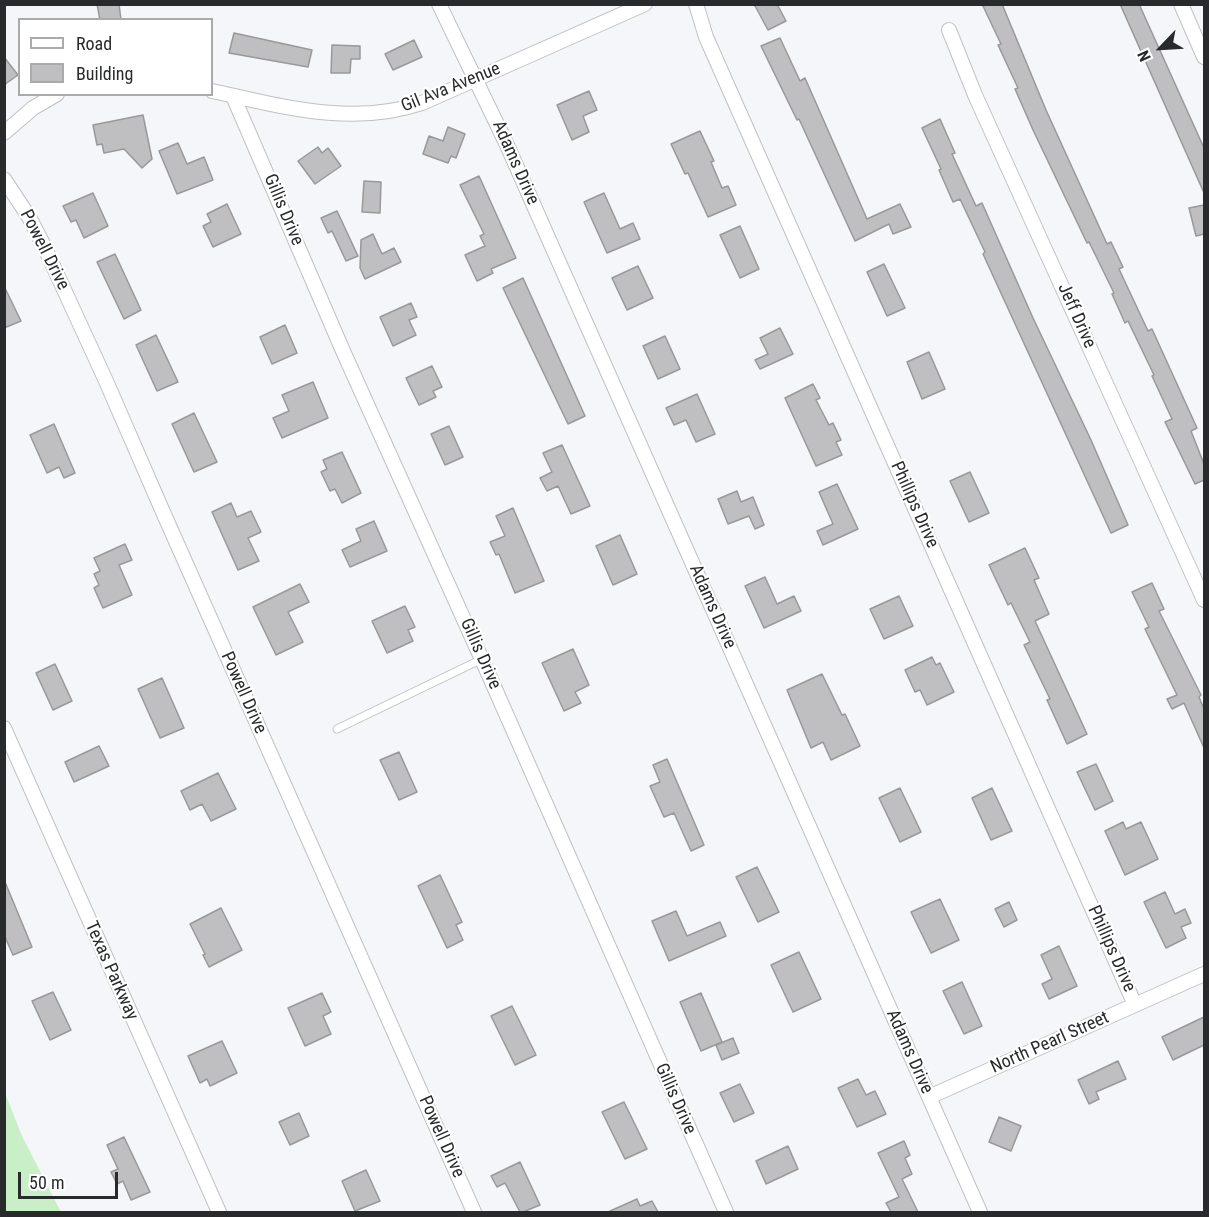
<!DOCTYPE html>
<style>
body{margin:0}
#map{position:relative;width:1209px;height:1217px;overflow:hidden;background:#f5f6f9;font-family:"Roboto Condensed",sans-serif}
canvas{display:block}
.frame{position:absolute;inset:0;border:6px solid #292a2b;pointer-events:none}
.legend{position:absolute;left:18px;top:18px;width:195px;height:78px;box-sizing:border-box;background:#fff;border:2px solid #a9aaaa;margin:0;padding:8px 10px;list-style:none;font-size:18px;color:#292a2b}
.legend li{display:flex;align-items:center;gap:12px;height:30px}
.legend b{width:30px;border:2px solid #a9aaaa}
.north{position:absolute;left:1131px;top:18px;width:60px;height:60px;-webkit-text-stroke:4px #fff;paint-order:stroke;rotate:245deg;font-size:16px;font-weight:700;line-height:24px;text-align:center;color:#292a2b}
.north::after{content:'';display:block;margin:auto;width:21px;height:27px;background:#292a2b;clip-path:polygon(50% 0,100% 100%,50% 72%,0 100%)}
.scale{position:absolute;left:18px;top:1172px;width:100px;height:27px;box-sizing:border-box;border:3px solid #292a2b;border-top:0;padding-left:8px;font-size:18px;line-height:21px;white-space:nowrap;color:#292a2b;-webkit-text-stroke:4px #fff;paint-order:stroke}
</style>
<div id="map">
<canvas width="1209" height="1217"></canvas>
<div class="frame"></div>
<ul class="legend">
<li><b style="height:8px;background:#fff"></b>Road</li>
<li><b style="height:16px;background:#bfbec0"></b>Building</li>
</ul>
<div class="north">N</div>
<div class="scale">50 m</div>
</div>
<script>
const context = document.querySelector('canvas').getContext('2d');
context.lineJoin = 'round';
function paint(path, color) { context.fillStyle = color; context.fill(path, 'evenodd'); }
function stroke(path, color, width, dash) { context.strokeStyle = color; context.lineWidth = width; context.lineCap = dash ? 'butt' : 'round'; context.setLineDash(dash || []); context.stroke(path); }
function drawText(font, color, halo, rows, align = 'center') {
  context.font = font + ' "Roboto Condensed",sans-serif'; context.lineWidth = 4.5; context.setLineDash([]); context.textBaseline = 'middle'; context.strokeStyle = halo; context.fillStyle = color; for (const [text, x, y, turn = 0] of rows) {
    context.save(); context.translate(x, y); context.rotate((+turn || 0) * Math.PI / 180); context.textAlign = isNaN(turn) ? turn : align; if (halo) context.strokeText(text, 0, 0); context.fillText(text, 0, 0); context.restore();
  }
}
const green = new Path2D(`
 M5,1093L22,1136L61,1212H5Z`);
const building = new Path2D(`
 M97,4H119L121,20H100Z
 M754,4H777L786,21L768,30Z
 M982,4H1002L1046,110L1107,244L1111,242L1123,267L1119,269L1148,331L1152,329L1197,428L1191,431L1204,464V480L1195,484L1165,422L1172,419L1152,376L1154,375L1128,321L1125,323L1112,294L1114,293L1089,242L1087,243L1033,130L1015,89L1018,88L998,45L1001,44Z
 M1120,4H1139L1204,148V193Z
 M234,33L312,50L308,67L229,53Z
 M780,38L800,81L805,78L867,219L900,204L911,227L893,234L889,224L855,241L799,119L797,120L761,46Z
 M414,40L422,57L393,70L385,54Z
 M332,45L360,46V59H351L350,73H331Z
 M4,57L18,75L4,85Z
 M589,91L597,110L583,116L589,132L572,140L557,105Z
 M143,115L152,159L142,168L124,149L104,153L102,144L97,145L93,125Z
 M940,119L955,153L952,154L976,206L982,203L1033,318L1091,440L1128,525L1111,533L983,254L985,252L960,199L953,202L939,170L941,169L922,128Z
 M448,127L465,134L456,158L451,156L448,163L423,154L429,136L443,141Z
 M700,131L714,161L711,162L722,188L728,186L736,205L708,217L688,173L685,174L671,144Z
 M178,143L187,164L204,157L213,180L177,194L159,151Z
 M318,147L322,153L328,148L341,166L315,184L298,161Z
 M479,176L516,258L491,269L493,273L477,281L465,255L485,246L480,236L484,234L460,185Z
 M364,181L381,182L380,213L362,212Z
 M93,193L108,226L84,238L76,220L71,222L63,206Z
 M604,193L620,229L633,223L640,239L607,253L584,202Z
 M227,204L241,234L213,247L203,226L211,222L207,214Z
 M1204,205V234L1196,236L1189,208Z
 M337,211L358,256L346,261L332,231L328,233L321,218Z
 M740,226L759,269L740,278L720,235Z
 M373,234L382,254L394,248L401,262L365,279L360,268L361,240Z
 M115,254L141,310L124,319L97,262Z
 M884,264L905,308L887,316L867,272Z
 M638,266L653,298L627,310L612,278Z
 M523,278L585,416L568,424L503,288Z
 M4,286L21,321L4,328Z
 M411,303L417,317L409,320L416,335L393,346L380,317Z
 M285,325L297,353L272,364L260,337Z
 M780,328L793,354L760,369L755,360L768,354L760,338Z
 M156,335L178,382L157,391L136,345Z
 M665,336L680,369L658,379L643,346Z
 M929,352L945,389L922,399L907,362Z
 M432,366L442,387L433,391L436,397L419,405L406,378Z
 M313,382L328,418L282,438L273,418L289,411L282,395Z
 M813,384L820,398L816,400L829,425L833,423L841,440L836,442L842,455L816,466L785,398Z
 M697,394L715,434L696,442L686,420L674,425L666,408Z
 M194,413L217,462L194,472L172,424Z
 M54,424L75,473L64,478L59,467L47,473L30,435Z
 M449,426L463,457L445,465L431,434Z
 M562,445L590,506L571,514L558,486L547,491L540,478L552,472L543,453Z
 M342,452L361,493L342,503L335,489L330,491L321,472L327,469L323,460Z
 M970,472L989,513L969,522L950,481Z
 M837,484L858,529L823,545L817,531L833,524L819,492Z
 M737,491L741,502L753,497L764,525L755,529L749,516L728,524L718,499Z
 M231,503L237,517L251,511L261,532L248,538L259,561L238,570L212,512Z
 M513,508L544,581L515,593L499,554L496,555L490,542L505,536L496,516Z
 M374,521L387,551L350,567L342,550L361,541L356,529Z
 M620,535L637,574L613,585L596,546Z
 M125,544L132,560L119,565L132,595L103,608L94,588L99,585L94,574L100,571L94,558Z
 M1025,548L1039,578L1034,580L1049,614L1035,621L1087,734L1067,744L1047,700L1050,699L1024,645L1030,642L1011,603L1008,605L989,565Z
 M765,577L777,604L794,596L801,611L764,628L745,586Z
 M1152,583L1164,609L1159,611L1201,695L1199,697L1204,709V748L1184,703L1172,709L1167,699L1177,695L1145,629L1149,627L1132,592Z
 M300,584L309,602L288,612L303,642L276,655L253,607Z
 M899,596L913,626L884,639L870,609Z
 M405,606L415,627L408,630L413,641L387,653L372,621Z
 M573,649L589,685L575,692L581,703L564,711L542,663Z
 M932,657L936,665L940,663L954,692L927,705L920,690L915,692L905,670Z
 M55,664L72,701L53,710L36,673Z
 M822,674L842,715L845,714L860,746L831,760L823,742L811,748L787,690Z
 M162,678L184,728L160,738L138,689Z
 M99,746L109,766L74,782L65,762Z
 M399,752L417,792L399,800L380,760Z
 M667,759L704,845L691,851L674,813L664,817L650,786L660,782L653,765Z
 M1096,764L1113,801L1095,810L1077,772Z
 M218,773L236,809L211,821L202,804L190,810L181,791Z
 M900,788L921,832L900,842L879,798Z
 M992,788L1012,831L991,840L972,798Z
 M1123,822L1126,829L1141,822L1158,859L1125,875L1105,831Z
 M757,867L779,912L758,922L736,877Z
 M440,875L462,922L456,925L463,940L447,948L418,886Z
 M5,882L32,947L13,955L4,935Z
 M1165,892L1175,914L1185,909L1191,923L1181,927L1186,938L1166,948L1144,902Z
 M940,899L959,940L931,953L911,912Z
 M1009,902L1017,920L1004,927L995,909Z
 M221,908L242,950L209,967L203,955L205,954L190,924Z
 M676,911L687,936L720,922L726,936L669,961L652,921Z
 M1059,946L1077,986L1049,999L1042,984L1052,979L1041,955Z
 M799,952L821,999L793,1012L771,965Z
 M962,982L982,1026L964,1034L943,991Z
 M53,992L71,1030L50,1040L32,1001Z
 M322,993L331,1012L323,1016L331,1034L305,1046L288,1008Z
 M701,993L722,1042L701,1051L680,1002Z
 M512,1006L536,1055L515,1065L491,1016Z
 M1204,1017V1045L1173,1060L1162,1037Z
 M733,1038L739,1053L722,1060L716,1045Z
 M222,1041L237,1073L210,1086L207,1079L200,1083L188,1056Z
 M1118,1061L1126,1079L1096,1092L1099,1099L1089,1104L1078,1080Z
 M858,1079L866,1095L875,1091L886,1114L857,1127L838,1088Z
 M740,1084L754,1113L734,1122L720,1093Z
 M624,1102L647,1149L625,1159L602,1112Z
 M299,1113L309,1136L290,1145L279,1122Z
 M999,1117L1021,1126L1011,1151L989,1142Z
 M124,1137L150,1192L131,1200L123,1181L117,1184L111,1172L118,1169L107,1145Z
 M904,1141L910,1155L905,1158L912,1174L902,1179L918,1212H891L886,1203L899,1197L878,1153Z
 M788,1146L798,1169L766,1184L756,1161Z
 M520,1162L540,1205L523,1212H520L505,1183L497,1187L491,1176Z
 M366,1170L380,1201L355,1211L342,1181Z
 M637,1199L640,1206L652,1201L658,1212H608Z`);
const service = new Path2D(`
 M337,729L482,659`);
const minor = new Path2D(`
 M439,4L507,145L980,1212
 M696,4L706,37L1135,1005
 M1181,4L1204,57
 M949,30L975,95L1204,600
 M212,91C281,106 352,127 422,103L645,4
 M233,96L343,351L488,673L726,1212
 M4,133L33,108L57,94
 M4,179L29,217L44,246L106,381L163,512L474,1212
 M4,728L219,1212
 M929,1097L1204,974`);
const streetNames = [
 ["Gil Ava Avenue",451,88,-22],
 ["Adams Drive",515,163,66],
 ["Gillis Drive",283,210,67],
 ["Powell Drive",44,250,63],
 ["Jeff Drive",1076,316,66],
 ["Phillips Drive",914,505,66],
 ["Adams Drive",712,607,66],
 ["Gillis Drive",480,654,66],
 ["Powell Drive",243,693,66],
 ["Phillips Drive",1111,949,66],
 ["Texas Parkway",111,971,66],
 ["North Pearl Street",1050,1043,-24],
 ["Adams Drive",909,1052,66],
 ["Gillis Drive",675,1099,66],
 ["Powell Drive",441,1137,66]
];
paint(green, '#c8efc6');
paint(building, '#bfbec0');
stroke(building, '#99989a', 1.5);
stroke(service, '#c0c1c3', 9);
stroke(minor, '#c0c1c3', 16);
stroke(service, '#fff', 7);
stroke(minor, '#fff', 14);
drawText('18px', '#292a2b', '#fff', streetNames);
</script>
